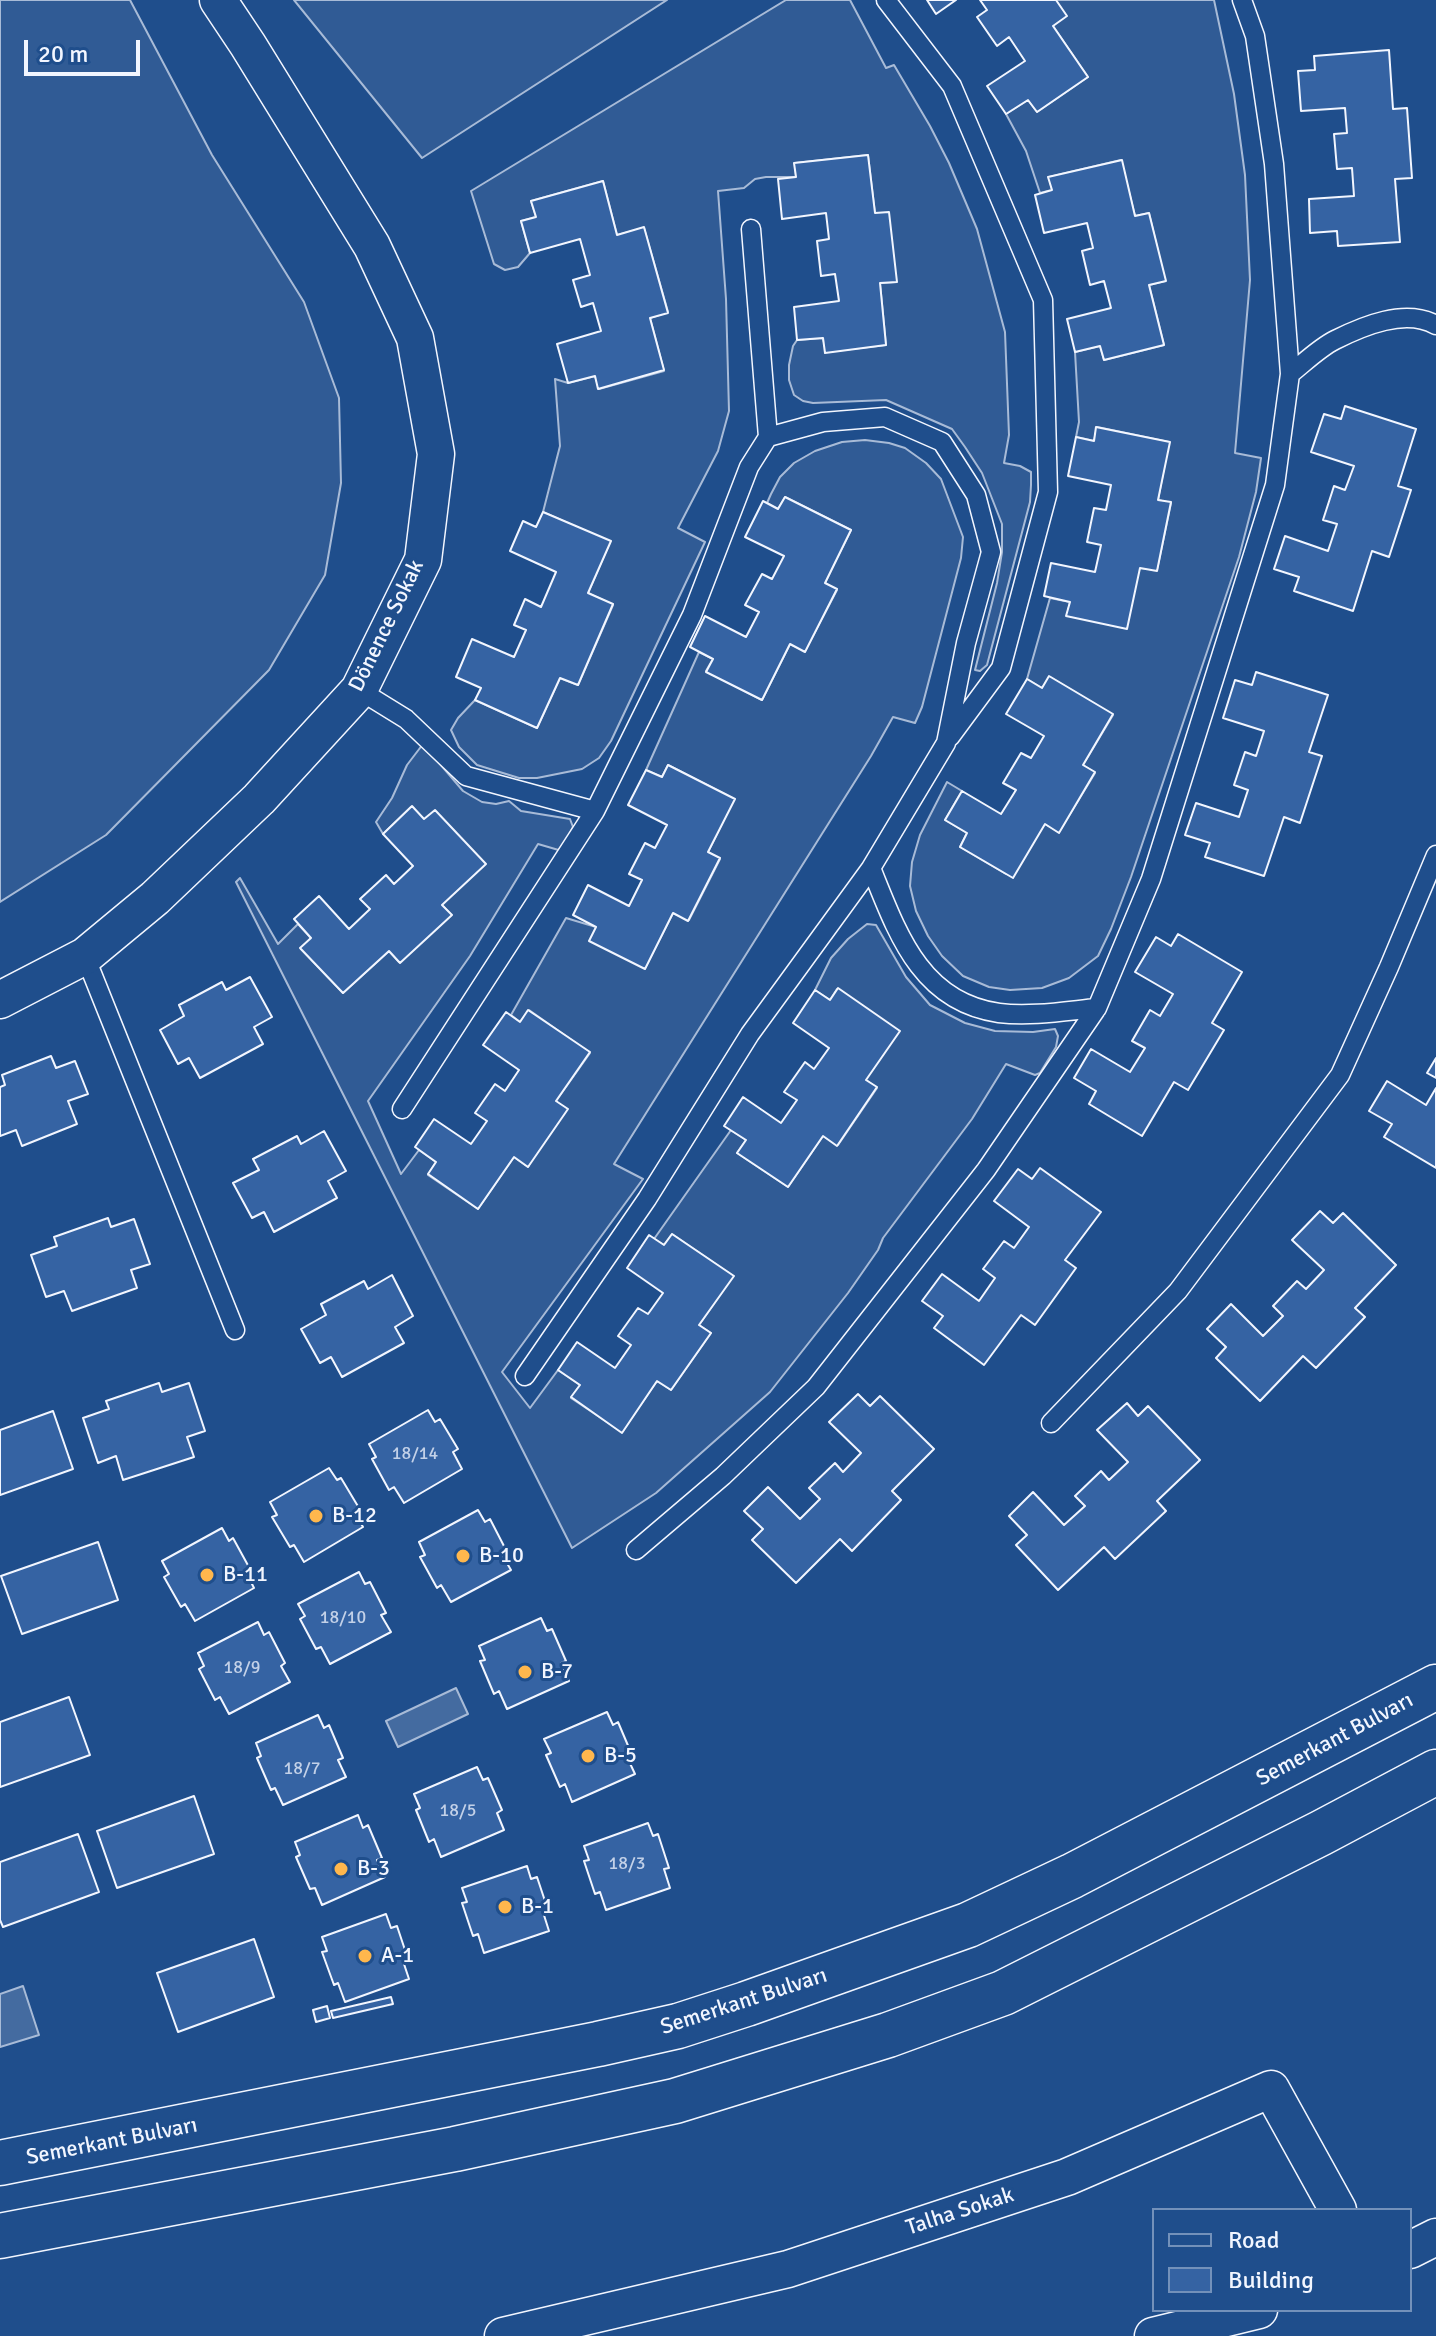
<!DOCTYPE html>
<meta charset="utf-8">
<style>
body{margin:0}
#map{position:relative;width:1436px;height:2336px;overflow:hidden;background:#1f4e8c;font-family:Signika,sans-serif}
canvas{display:block}
.legend{position:absolute;left:1152px;top:2208px;width:260px;height:104px;box-sizing:border-box;background:#1f4e8c;border:2px solid #7391ba;margin:0;padding:10px 14px;list-style:none;font-size:24px;color:#f2f6ff}
.legend li{display:flex;align-items:center;gap:16px;height:40px}
.legend b{width:40px;border:2px solid #7391ba}
.scale{position:absolute;left:24px;top:40px;width:116px;height:36px;box-sizing:border-box;border:4px solid #f2f6ff;border-top:0;padding-left:10px;font-size:24px;line-height:28px;white-space:nowrap;color:#f2f6ff;-webkit-text-stroke:6px #1f4e8c;paint-order:stroke}
</style>
<div id="map">
<canvas width="1436" height="2336"></canvas>
<ul class="legend">
<li><b style="height:10px;background:#1f4e8c"></b>Road</li>
<li><b style="height:22px;background:#3563a3"></b>Building</li>
</ul>
<div class="scale">20 m</div>
</div>
<script>
const context = document.querySelector('canvas').getContext('2d');
context.lineJoin = 'round';
function paint(path, color) { context.fillStyle = color; context.fill(path, 'evenodd'); }
function stroke(path, color, width, dash) { context.strokeStyle = color; context.lineWidth = width; context.lineCap = dash ? 'butt' : 'round'; context.setLineDash(dash || []); context.stroke(path); }
function drawText(font, color, halo, rows, align = 'center') {
  context.font = font + ' Signika,sans-serif'; context.lineWidth = 6; context.setLineDash([]); context.textBaseline = 'middle'; context.strokeStyle = halo; context.fillStyle = color; for (const [text, x, y, turn = 0] of rows) {
    context.save(); context.translate(x, y); context.rotate((+turn || 0) * Math.PI / 180); context.textAlign = isNaN(turn) ? turn : align; if (halo) context.strokeText(text, 0, 0); context.fillText(text, 0, 0); context.restore();
  }
}
const built = new Path2D(`
 M0,0H130L212,155L304,302L339,398L341,483L325,575L269,670L106,835L0,902Z
 M294,0H667L422,158Z
 M786,0H850L886,68L894,65L930,126L949,163L977,229L1005,332L1009,435L1004,463L1020,466L1031,472V485L1030,502L987,665L980,671L975,670L997,583L1002,552V524L982,473L965,447L952,429L886,400L813,403L803,401L794,395L789,380V365L793,346L797,340L823,338L826,352L886,345L880,283L896,282L875,213L868,155L795,163L796,177H766L755,179L744,188L718,191L726,299L729,411L718,451L678,528L705,542L611,741L599,758L582,769L537,778H519L477,765L459,747L451,730L458,718L475,700L537,728L560,678L578,685L613,605L588,593L610,542L543,512L560,446L555,379L568,383L595,376L599,389L664,371L650,318L668,312L644,228L617,235L603,181L531,201L536,217L521,221L530,253L518,267L505,270L494,264L471,191Z
 M1056,0H1214L1234,94L1245,175L1250,280L1235,453L1261,458L1256,492L1239,557L1131,877L1111,929L1098,956L1069,978L1042,988L1010,990L989,987L963,976L942,956L928,936L916,911L910,886L912,862L920,835L947,782L962,791L945,820L967,833L960,847L1006,874L1045,824L1059,832L1095,773L1083,765L1113,715L1050,677L1042,688L1027,679L1050,598L1070,602L1067,615L1140,568L1157,570L1171,503L1158,500L1169,442L1097,427L1094,441L1076,437L1079,422L1075,352L1100,346L1104,360L1164,345L1149,285L1165,281L1149,213L1135,216L1121,160L1049,177L1052,190L1040,193L1026,151L1006,114L1028,100L1037,112L1088,77L1053,26Z
 M865,440L889,443L905,448L926,463L941,479L963,537L961,558L922,707L915,723L893,717L871,756L614,1164L643,1179L502,1372L530,1408L558,1370L580,1385L571,1398L622,1432L657,1381L671,1390L711,1333L699,1325L733,1276L672,1234L664,1245L654,1239L731,1130L746,1140L737,1153L788,1187L823,1136L838,1145L877,1088L866,1080L837,989L830,1000L815,990L831,958L848,939L867,924L876,925L906,977L930,1005L965,1023L995,1031L1033,1032L1055,1029L1058,1036L1056,1047L1040,1073L1035,1075L1006,1064L972,1119L883,1238L878,1250L848,1293L770,1392L656,1493L572,1548L236,882L240,878L278,944L298,924L311,938L301,949L343,993L389,951L399,962L451,915L442,905L424,819L411,807L383,834L376,822L392,798L407,765L423,744L463,791L482,802L496,804L509,801L521,811L570,819L573,827L562,851L538,844L470,956L368,1101L401,1174L419,1150L436,1162L428,1175L478,1209L514,1157L528,1167L556,1101L590,1053L529,1010L520,1022L511,1015L566,918L596,927L645,968L673,913L689,920L720,859L708,852L734,799L668,765L662,777L646,770L699,652L713,659L706,671L762,700L790,644L805,651L837,590L825,583L851,530L785,497L778,509L767,503L771,494L780,477L794,463L815,451L842,442Z`);
const water = new Path2D(`
 M456,1688L468,1714L398,1747L386,1721Z
 M23,1986L39,2035L0,2047V1994Z`);
const building = new Path2D(`
 M927,0H956L936,14Z
 M980,0H1056L1067,16L1053,26L1088,77L1037,112L1028,100L1006,114L987,86L1025,61L1009,37L997,46L977,17L987,10Z
 M1389,50L1393,109L1407,108L1412,178L1395,179L1400,242L1338,246L1337,231L1310,233L1309,199L1354,196L1352,168L1337,169L1334,134L1347,133L1345,108L1301,111L1298,71L1315,70L1314,56Z
 M868,155L875,213L889,212L897,282L880,283L886,345L825,353L823,338L797,340L794,307L839,301L835,274L821,276L817,241L829,239L826,213L782,219L778,179L796,177L794,163Z
 M1122,160L1135,216L1149,213L1166,281L1149,285L1164,345L1104,360L1100,346L1075,352L1067,319L1111,308L1104,281L1090,285L1082,251L1093,248L1087,223L1044,233L1035,195L1052,190L1048,177Z
 M603,181L617,235L644,227L668,313L650,318L664,370L598,389L595,376L568,383L557,344L601,331L593,303L581,307L573,280L590,275L580,239L530,253L521,221L536,217L531,201Z
 M1345,406L1416,429L1398,486L1411,490L1389,557L1372,551L1353,611L1294,591L1299,577L1274,569L1285,536L1328,551L1337,524L1323,520L1334,486L1345,490L1354,466L1311,452L1324,414L1341,419Z
 M1096,427L1170,442L1158,500L1171,502L1157,571L1140,568L1127,629L1066,616L1070,602L1044,596L1051,563L1095,572L1101,545L1087,542L1094,508L1106,510L1111,485L1068,476L1076,437L1094,441Z
 M785,497L851,530L825,583L837,589L805,652L790,644L762,700L706,672L713,659L690,647L705,616L746,637L759,612L745,605L762,574L772,579L784,556L745,537L763,501L778,509Z
 M543,512L611,541L588,593L613,604L578,685L560,678L537,728L475,700L481,688L456,677L472,639L514,657L526,630L514,625L525,599L541,607L556,572L510,551L523,521L536,527Z
 M1256,672L1328,695L1309,752L1322,756L1300,823L1284,817L1264,876L1205,857L1210,843L1185,835L1196,803L1239,817L1248,790L1234,785L1245,752L1256,756L1264,731L1223,718L1235,680L1252,685Z
 M1049,676L1113,714L1083,765L1095,772L1059,833L1045,824L1013,878L960,847L967,833L945,820L962,791L1001,814L1016,790L1003,783L1021,753L1031,758L1044,736L1006,714L1027,679L1042,688Z
 M668,765L735,799L708,852L720,858L688,921L673,913L645,969L589,941L596,927L573,915L588,885L629,906L642,880L629,874L645,843L655,848L667,825L628,805L646,770L662,777Z
 M412,806L424,819L435,810L486,864L442,905L452,915L400,963L389,951L343,993L300,948L311,938L294,919L319,896L349,929L370,909L360,899L386,875L394,884L413,866L383,834Z
 M1178,934L1242,972L1212,1023L1224,1030L1188,1090L1174,1082L1142,1136L1089,1104L1096,1091L1074,1078L1091,1049L1130,1072L1145,1048L1132,1041L1150,1010L1160,1016L1173,994L1135,972L1156,937L1171,946Z
 M250,977L272,1017L254,1027L263,1044L200,1078L189,1058L178,1064L160,1030L184,1016L179,1005L222,982L226,990Z
 M838,988L900,1031L866,1080L877,1087L837,1146L823,1136L788,1187L737,1153L746,1140L724,1126L743,1097L781,1123L797,1100L784,1092L805,1062L814,1069L829,1048L793,1023L815,990L830,1000Z
 M528,1010L590,1052L556,1101L568,1109L528,1167L514,1157L478,1209L428,1174L436,1162L415,1147L434,1119L471,1144L487,1121L475,1113L495,1084L505,1091L519,1070L483,1045L506,1012L520,1022Z
 M51,1056L56,1068L75,1061L88,1094L68,1101L77,1124L22,1146L16,1130L0,1136V1087L5,1085L2,1075Z
 M1436,1058V1078L1427,1073Z
 M1387,1081L1426,1105L1436,1088V1168L1384,1137L1392,1124L1369,1111Z
 M324,1131L346,1171L328,1181L337,1198L274,1232L264,1212L252,1218L233,1183L259,1170L253,1159L297,1136L301,1144Z
 M1040,1168L1101,1212L1065,1260L1076,1268L1035,1325L1021,1315L984,1365L934,1328L943,1316L922,1301L942,1274L979,1301L995,1278L983,1269L1004,1241L1014,1248L1029,1227L994,1201L1018,1169L1032,1179Z
 M1320,1211L1333,1223L1343,1213L1396,1265L1355,1308L1365,1317L1316,1368L1303,1356L1260,1401L1216,1358L1226,1347L1207,1329L1231,1304L1263,1336L1283,1316L1273,1306L1297,1281L1306,1289L1324,1270L1292,1240Z
 M108,1218L111,1227L134,1219L150,1264L131,1270L137,1288L72,1311L64,1291L46,1297L31,1255L57,1246L54,1237Z
 M672,1234L734,1276L699,1325L711,1333L671,1390L657,1381L622,1433L571,1397L580,1385L558,1370L577,1342L615,1368L631,1345L618,1336L638,1308L648,1314L663,1293L627,1268L649,1235L664,1245Z
 M392,1275L413,1316L395,1327L404,1343L342,1377L331,1357L320,1363L301,1329L326,1315L321,1304L364,1281L368,1289Z
 M159,1383L162,1392L189,1383L205,1431L187,1437L194,1457L123,1480L116,1456L98,1463L83,1418L109,1409L106,1401Z
 M858,1394L870,1406L880,1396L934,1449L892,1491L901,1500L852,1551L840,1539L796,1583L752,1540L763,1529L744,1511L768,1487L800,1519L820,1499L809,1488L835,1463L843,1472L861,1453L829,1422Z
 M1127,1403L1138,1416L1148,1406L1200,1460L1157,1501L1166,1511L1115,1559L1104,1547L1058,1590L1016,1545L1027,1535L1009,1516L1033,1492L1064,1525L1085,1506L1075,1496L1101,1471L1109,1480L1128,1462L1097,1430Z
 M428,1410L435,1422L440,1419L458,1449L453,1452L462,1469L404,1503L394,1487L389,1490L372,1459L376,1457L369,1444Z
 M53,1411L73,1469L0,1495V1430Z
 M329,1468L337,1480L341,1478L359,1508L354,1511L363,1527L304,1562L294,1545L290,1547L272,1517L277,1515L270,1502Z
 M478,1510L485,1522L490,1519L506,1550L501,1553L511,1570L451,1602L441,1585L437,1588L420,1557L425,1555L419,1542Z
 M222,1528L229,1541L233,1538L250,1569L246,1572L254,1588L195,1621L185,1604L181,1607L164,1577L169,1574L162,1561Z
 M98,1542L118,1600L22,1634L1,1576Z
 M359,1572L365,1584L370,1582L386,1613L381,1615L391,1632L330,1664L321,1647L316,1649L300,1619L305,1616L298,1604Z
 M541,1618L547,1631L552,1629L566,1661L561,1663L569,1681L507,1709L499,1691L494,1694L480,1661L485,1660L479,1646Z
 M258,1622L264,1635L269,1632L285,1663L281,1666L290,1682L229,1714L220,1697L215,1700L199,1669L204,1666L198,1653Z
 M69,1697L90,1755L0,1787V1722Z
 M607,1712L613,1725L618,1722L632,1755L627,1757L635,1774L572,1802L565,1784L560,1787L546,1755L551,1753L544,1739Z
 M318,1715L324,1728L329,1725L343,1758L338,1760L346,1777L283,1805L275,1788L271,1790L257,1758L261,1756L256,1743Z
 M477,1767L483,1780L488,1778L502,1810L497,1813L504,1830L441,1857L434,1839L429,1842L416,1810L420,1808L414,1794Z
 M194,1796L214,1854L117,1888L97,1831Z
 M358,1815L363,1828L368,1825L382,1858L377,1860L385,1877L322,1905L315,1888L310,1889L296,1857L300,1855L295,1842Z
 M648,1823L653,1836L658,1834L669,1868L664,1869L670,1888L606,1910L600,1892L595,1894L584,1861L589,1860L584,1846Z
 M78,1834L99,1892L3,1927L0,1920V1862Z
 M527,1866L531,1879L537,1877L548,1910L543,1912L549,1931L484,1953L478,1934L473,1936L462,1903L467,1902L462,1888Z
 M386,1914L391,1928L397,1926L408,1959L403,1961L409,1979L345,2002L338,1983L334,1985L322,1952L327,1951L322,1937Z
 M254,1939L274,1997L178,2032L157,1973Z
 M391,1997L393,2004L333,2018L331,2011Z
 M327,2006L330,2018L316,2022L313,2010Z`);
const lane = new Path2D(`
 M886,0L952,86L1043,300L1048,492L1001,668L950,737
 M1242,0L1255,36L1274,164L1290,374
 M751,229L768,437
 M359,690L406,719L466,776L595,811L692,615L749,467L768,437L823,422L885,417L942,442L976,495L991,552L966,643L946,743L871,868C897,932 920,1002 999,1013C1030,1017 1066,1011 1097,1008L1151,879L1275,485L1290,374C1304,363 1319,348 1335,340C1363,326 1405,308 1436,325
 M85,956L235,1330
 M402,1109L595,811
 M525,1376L647,1199L750,1034L871,868
 M1051,1423L1178,1291L1340,1075L1389,967L1436,855
 M636,1550L723,1476L816,1387L986,1170L1097,1008`);
const street = new Path2D(`
 M0,1000L85,956L155,898L259,799L359,690L423,560L436,454L415,338L372,246L248,45L218,0
 M1410,2250L1436,2237
 M503,2336L788,2269L1067,2177L1271,2089L1338,2210
 M1153,2336L1259,2310`);
const primary = new Path2D(`
 M0,2163L598,2044L678,2026L746,2004L968,1925L1072,1876L1436,1687
 M0,2236L455,2149L675,2101L888,2035L1003,1993L1321,1833L1436,1772`);
const markers = [
 [316,1516,8,"#ffb74d"],
 [463,1556,8,"#ffb74d"],
 [207,1575,8,"#ffb74d"],
 [525,1672,8,"#ffb74d"],
 [588,1756,8,"#ffb74d"],
 [341,1869,8,"#ffb74d"],
 [505,1907,8,"#ffb74d"],
 [365,1956,8,"#ffb74d"]
];
const numberNames = [
 ["18/14",415,1454],
 ["18/10",343,1618],
 ["18/9",242,1668],
 ["18/7",302,1769],
 ["18/5",458,1811],
 ["18/3",627,1864]
];
const streetNames = [
 ["Dönence Sokak",387,626,-64],
 ["Semerkant Bulvarı",1335,1740,-28],
 ["Semerkant Bulvarı",744,2002,-18],
 ["Semerkant Bulvarı",112,2142,-11],
 ["Talha Sokak",960,2212,-18]
];
const poiNames = [
 ["B-12",332,1516],
 ["B-10",479,1556],
 ["B-11",223,1575],
 ["B-7",541,1672],
 ["B-5",604,1756],
 ["B-3",357,1869],
 ["B-1",521,1907],
 ["A-1",381,1956]
];
paint(built, '#305b95');
stroke(built, '#a8bbd7', 2);
paint(water, '#446ba0');
stroke(water, '#a8bbd7', 2);
paint(building, '#3563a3');
stroke(building, '#f2f6ff', 2);
stroke(lane, '#f2f6ff', 21);
stroke(street, '#f2f6ff', 39);
stroke(primary, '#f2f6ff', 47);
stroke(lane, '#1f4e8c', 18);
stroke(street, '#1f4e8c', 36);
stroke(primary, '#1f4e8c', 44);
for (const [x, y, r, color] of markers) { const dot = new Path2D(); dot.arc(x, y, r, 0, 2 * Math.PI); context.fillStyle = color; context.fill(dot); stroke(dot, '#1f4e8c', 3); }
drawText('18px', '#c3d1e8', null, numberNames);
drawText('22px', '#f2f6ff', '#1f4e8c', streetNames);
drawText('22px', '#f2f6ff', '#1f4e8c', poiNames, 'left');
</script>
